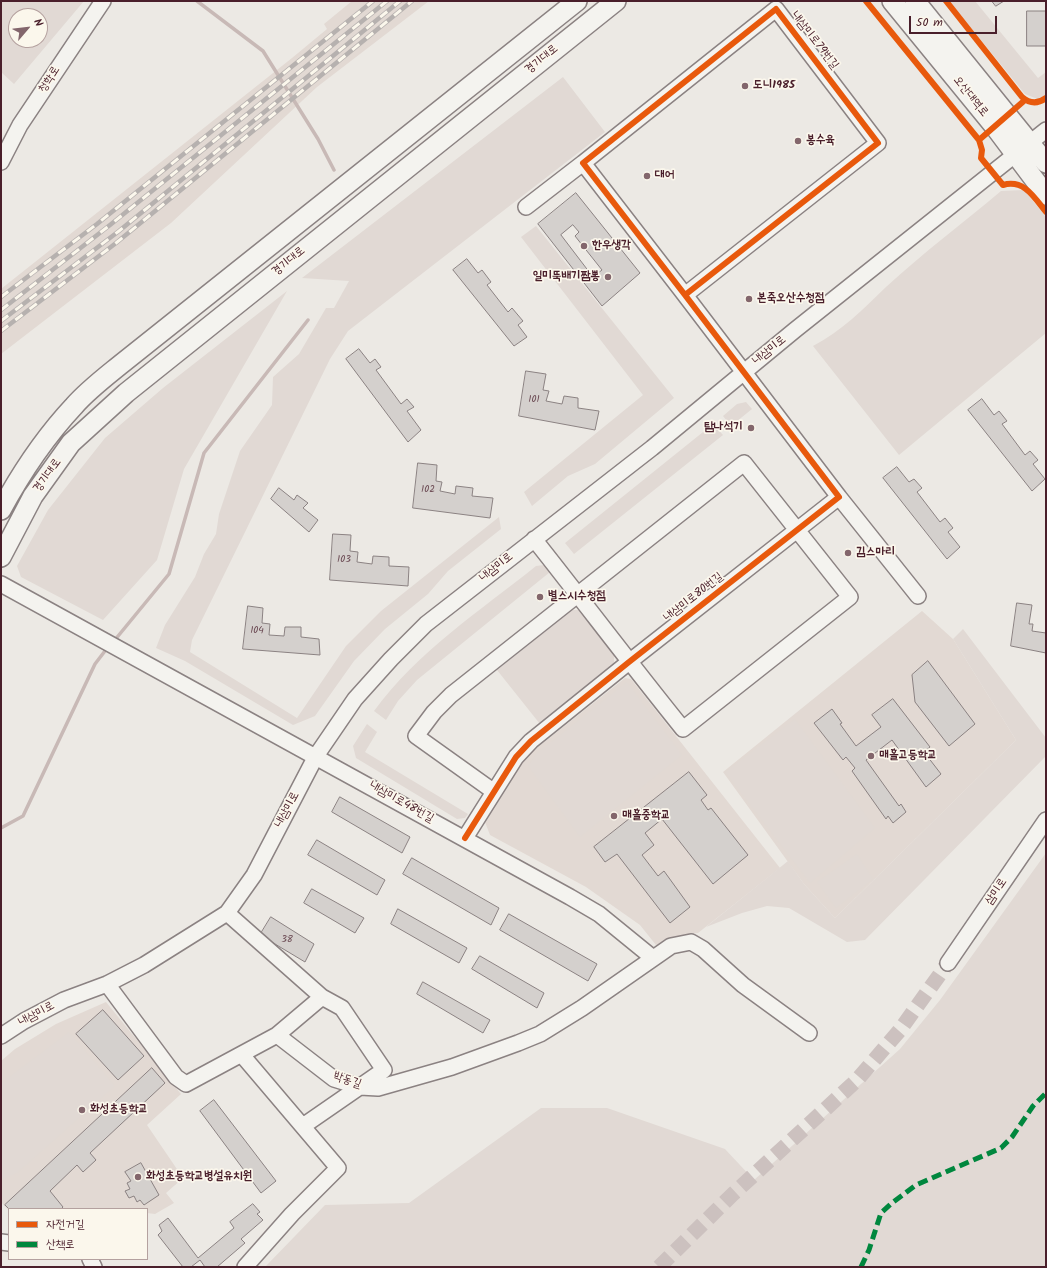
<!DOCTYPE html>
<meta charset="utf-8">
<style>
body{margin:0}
#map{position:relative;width:1047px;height:1268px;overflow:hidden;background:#ece9e4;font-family:Kalam,"Poor Story",sans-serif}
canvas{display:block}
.frame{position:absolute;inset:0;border:2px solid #4a1f2b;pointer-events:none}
.legend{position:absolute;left:8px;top:1208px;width:140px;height:52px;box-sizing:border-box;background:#fbf7ec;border:1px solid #b4a19f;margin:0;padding:5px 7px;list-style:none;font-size:12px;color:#4a1f2b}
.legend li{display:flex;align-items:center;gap:8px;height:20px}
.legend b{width:20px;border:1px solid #b4a19f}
.north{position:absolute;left:8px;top:8px;width:40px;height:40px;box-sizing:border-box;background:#fbf7ec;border:1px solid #b4a19f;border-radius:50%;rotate:62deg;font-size:11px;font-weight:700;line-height:16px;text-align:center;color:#4a1f2b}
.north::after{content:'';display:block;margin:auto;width:14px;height:18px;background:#83666c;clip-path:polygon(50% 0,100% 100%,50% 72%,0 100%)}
.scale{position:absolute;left:909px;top:16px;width:88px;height:18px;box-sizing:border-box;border:2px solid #4a1f2b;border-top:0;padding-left:5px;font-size:12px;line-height:14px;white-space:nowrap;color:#4a1f2b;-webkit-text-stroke:3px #fbf7ec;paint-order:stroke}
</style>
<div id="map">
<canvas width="1047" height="1268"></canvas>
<div class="frame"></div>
<ul class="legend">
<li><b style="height:5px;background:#e8590c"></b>자전거길</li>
<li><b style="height:5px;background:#00873e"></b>산책로</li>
</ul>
<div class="north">N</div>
<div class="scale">50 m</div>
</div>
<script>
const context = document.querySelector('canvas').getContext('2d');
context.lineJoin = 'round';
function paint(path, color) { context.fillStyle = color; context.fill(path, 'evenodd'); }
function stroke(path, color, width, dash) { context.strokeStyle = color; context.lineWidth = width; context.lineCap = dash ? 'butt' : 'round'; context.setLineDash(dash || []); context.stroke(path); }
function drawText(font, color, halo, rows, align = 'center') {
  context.font = font + ' Kalam,"Poor Story",sans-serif'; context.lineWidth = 3.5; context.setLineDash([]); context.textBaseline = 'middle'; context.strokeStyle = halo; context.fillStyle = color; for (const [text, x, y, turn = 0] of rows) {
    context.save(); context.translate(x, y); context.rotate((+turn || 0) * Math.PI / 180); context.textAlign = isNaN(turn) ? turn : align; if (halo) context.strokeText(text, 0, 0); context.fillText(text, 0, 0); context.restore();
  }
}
const built = new Path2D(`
 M352,1H429L317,87L171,223L1,354V289L292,58L327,29L324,24Z
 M922,611L953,639L1016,740L835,918L804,884L723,772Z
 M625,678L631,679L780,868L698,933L689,934L656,945L640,925L586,887L490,835L485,822L519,766L534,750Z
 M106,1002L181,1094L147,1125L183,1178L166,1193L174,1203L155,1214L147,1213V1209H9V1211L1,1202V1061L15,1049L56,1024Z`);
const green = new Path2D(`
 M1,1H84L14,84L1,72ZM16,16H40V40H16Z
 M949,1H975L1038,78L1046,72V95L1040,100L1025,94Z
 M563,77L605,132L348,331L330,359L192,640L190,652L297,718L346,646L381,611L499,517L501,529L448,571L428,594L385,629L354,661L315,716L293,725L185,661L156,648L165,625L195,577L204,554L216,534L219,514L240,451L272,405L273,377L299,354L326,308H334L349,281L302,278Z
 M1024,190L1046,217V333L899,455L813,346C842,331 863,309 886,287C923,253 963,223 1001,191Z
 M536,226L674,398L595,464L568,476L532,506L524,492L643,395L521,237Z
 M287,291L184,469L157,560L103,620L21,577L17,566L48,510L105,438L163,388Z
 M746,402L752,409L731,426L723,416L737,404Z
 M713,424L723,435L574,554L565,543Z
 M544,565L550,572L417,680L398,701L386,720L374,711C417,652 480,611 536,566Z
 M572,610H579L614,654V663L540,724L497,670Z
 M963,629L1046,738V756L865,940L847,942L789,908L767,906L742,913L706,927L788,861L804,884L835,918L1016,740L953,639Z
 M627,682L682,755L580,837L528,766L536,754Z
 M795,719L875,828L810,883L725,772Z
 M367,724L377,732L365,752L468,814L465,818L457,819L356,758L353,746Z
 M1046,853V1267H265L325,1205L409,1203L541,1108H607L725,1149L754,1180L900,1049L940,1000Z
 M857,854L873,879L836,908L817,882Z
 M69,1032L115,1086L17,1173L1,1180V1083Z`);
const stream = new Path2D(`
 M197,1L263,51L318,139L334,170
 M114,641L169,574L204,453L308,320
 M1,828L23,816L95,664L108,647`);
const building = new Path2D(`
 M992,1H1004L996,6Z
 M1027,11H1046V46H1027Z
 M576,193L640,273L602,306L538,224ZM573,225L579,232L575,236L602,270L593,277L561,235Z
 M467,259L478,273L482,270L491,282L487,285L508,312L512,308L523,321L518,325L527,337L514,346L453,270Z
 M359,349L370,363L375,359L381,367L376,370L401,404L407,399L414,407L407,411L421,430L408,442L346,359Z
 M526,371L546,374L543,390L549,391L546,401L562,404L564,396L578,398V408L599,411L595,430L519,416Z
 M982,399L994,415L999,411L1007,421L1002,424L1025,455L1030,451L1038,460L1033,464L1045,479L1032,491L968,410Z
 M418,463L437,465L436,481L442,482L440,491L455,494L456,486L473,488L472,496L493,498L490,518L413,508Z
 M897,467L909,482L914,479L922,488L917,492L940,522L945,518L953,528L948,532L960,547L947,559L883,478Z
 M279,488L294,500L297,495L308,503L303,508L318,520L309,532L271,499Z
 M333,534L351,535L350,551L358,552L357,562L372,564L373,556L389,557V566L409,567L408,586L330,580Z
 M1017,603L1032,605L1029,624H1033L1032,631L1046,633V653L1011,646Z
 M248,606L263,608L262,623L270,624L269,635L284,636L285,627H301V637L319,639L320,655L243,649Z
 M928,661L975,724L949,746L915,702L912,675Z
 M893,699L930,747L924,752L941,774L926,787L892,740L866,760L899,806L901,804L906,812L893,823L888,816L886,819L852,771L855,768L846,757L843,760L814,723L832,709L842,723L840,724L856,746L881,727L872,715Z
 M689,772L707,795L701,800L708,810L711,808L748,855L713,884L662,819L645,833L654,845L642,855L658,876L664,871L690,907L670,923L617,854L605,862L594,847Z
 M340,797L410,837L402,853L332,812Z
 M317,840L385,880L377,895L308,855Z
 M412,858L499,908L491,925L403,874Z
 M312,889L364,918L355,933L304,903Z
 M398,909L467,948L459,963L391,924Z
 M509,914L597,964L588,981L500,930Z
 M271,917L314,944L305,962L260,935Z
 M480,956L544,993L537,1008L472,969Z
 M423,982L490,1020L483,1033L417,994Z
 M103,1010L144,1056L118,1080L76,1034Z
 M152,1068L165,1083L90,1153L96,1160L83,1172L77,1165L50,1191L63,1207L61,1209H9L5,1205Z
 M214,1100L276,1181L261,1193L200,1111Z
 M141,1163L159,1195L144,1205L140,1200L137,1202L134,1196L129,1198L125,1191L130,1189L127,1183L131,1181L125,1172Z
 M253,1204L260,1212L257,1214L263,1220L241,1239L245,1243L217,1267H205L200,1260L191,1267H183L158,1235L162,1231L159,1225L168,1218L198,1258L234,1228L230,1222Z`);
const minorTunnel = new Path2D(`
 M659,1267L733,1194L857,1080L900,1030L948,963`);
const minor = new Path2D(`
 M1,162L20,125L103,1
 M526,207L583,163
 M839,497L918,596
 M1,584L570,897L599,914L653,958
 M493,791L416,736L434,712L451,695L744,463L850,597L683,729C632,666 584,602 534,539
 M465,838L516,757L531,741L629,662L839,497L685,295L878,143L776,9L583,163L685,295
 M227,913L322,997L277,1035
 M948,963L1046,820
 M107,984L176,1077L186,1084L277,1035L334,1079L360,1087L378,1088L452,1067L518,1043L540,1034L582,1008L671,946L691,942L703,949L743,985L809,1033
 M1,1036L24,1021L64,1000L107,984L144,965L227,913L254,875L316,756L355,699L391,659L426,624L652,448L795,330L1046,130
 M242,1055L338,1168L292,1214L245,1267
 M303,1126L384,1070L342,1008L322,997
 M1,1242L9,1243
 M90,1259L94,1267`);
const major = new Path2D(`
 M892,1L995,127L1046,195
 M915,1L1046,163
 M1,510C21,473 45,437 74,406C87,391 104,378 120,365L577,1
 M1,557L33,496L71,443L126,393L616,1`);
const rail = new Path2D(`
 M1,297L97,224L373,1
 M1,310L110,225L387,1
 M1,321L119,231L400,1
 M1,331L116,243L412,1`);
const quiet = new Path2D(`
 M861,1267L869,1250L881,1213L892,1203L916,1185L1001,1148L1012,1137L1033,1106L1046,1093`);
const cycleway = new Path2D(`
 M866,1L979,140L982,150L981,158L1003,185C1024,179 1034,197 1046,212
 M946,1L1022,97C1030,104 1038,104 1046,98
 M979,140L1025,100
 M465,838L516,757L531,741L629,662L839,497L685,295L878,143L776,9L583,163L685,295`);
const markers = [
 [745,86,4,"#83666c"],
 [798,141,4,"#83666c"],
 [647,176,4,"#83666c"],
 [584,246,4,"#83666c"],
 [608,277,4,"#83666c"],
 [749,299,4,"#83666c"],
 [751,428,4,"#83666c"],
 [848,553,4,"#83666c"],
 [540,597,4,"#83666c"],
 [871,756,4,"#83666c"],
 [614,816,4,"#83666c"],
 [82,1110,4,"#83666c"],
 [138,1177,4,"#83666c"]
];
const numberNames = [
 ["101",534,400],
 ["102",428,490],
 ["103",344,560],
 ["104",257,631],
 ["38",287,940]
];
const streetNames = [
 ["내삼미로79번길",814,41,52],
 ["경기대로",542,60,-39],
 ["청학로",50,80,-57],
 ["오산대역로",970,97,51],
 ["경기대로",289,262,-39],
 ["내삼미로",770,351,-39],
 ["경기대로",48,476,-54],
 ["내삼미로",497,568,-39],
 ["내삼미로80번길",694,598,-38],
 ["내삼미로48번길",401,803,29],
 ["내삼미로",288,810,-62],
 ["삼미로",997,892,-56],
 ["내삼미로",37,1015,-29],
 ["박동길",347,1081,19]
];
const poiNames = [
 ["도니1985",753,86],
 ["봉수육",806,141],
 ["대어",655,176],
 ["한우생각",592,246],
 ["일미뚝배기짬뽕",600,277,"right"],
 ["본죽오산수청점",757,299],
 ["탐나석기",743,428,"right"],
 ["김스마리",856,553],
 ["별스시수청점",548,597],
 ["매홀고등학교",879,756],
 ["매홀중학교",622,816],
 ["화성초등학교",90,1110],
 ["화성초등학교병설유치원",146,1177]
];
paint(built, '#e2d9d3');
paint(green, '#e1d9d4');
stroke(stream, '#c8b9b6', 3.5);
paint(building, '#d4d0cd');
stroke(building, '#8b8282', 1);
stroke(minorTunnel, '#ccc1bf', 15, [15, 8]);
stroke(minor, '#8b8282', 18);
stroke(major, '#8b8282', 22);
stroke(minor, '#f4f3ef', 15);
stroke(major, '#f4f3ef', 19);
stroke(rail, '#b6b1af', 4.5);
stroke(rail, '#fbf7ec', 3, [9]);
stroke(quiet, '#00873e', 5, [10, 5]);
stroke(cycleway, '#e8590c', 6);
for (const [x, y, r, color] of markers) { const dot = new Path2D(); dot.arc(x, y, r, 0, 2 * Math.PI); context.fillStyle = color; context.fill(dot); stroke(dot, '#fbf7ec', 1.5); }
drawText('10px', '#6c4b54', null, numberNames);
drawText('12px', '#4a1f2b', '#fbf7ec', streetNames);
drawText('bold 12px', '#4a1f2b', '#fbf7ec', poiNames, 'left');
</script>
